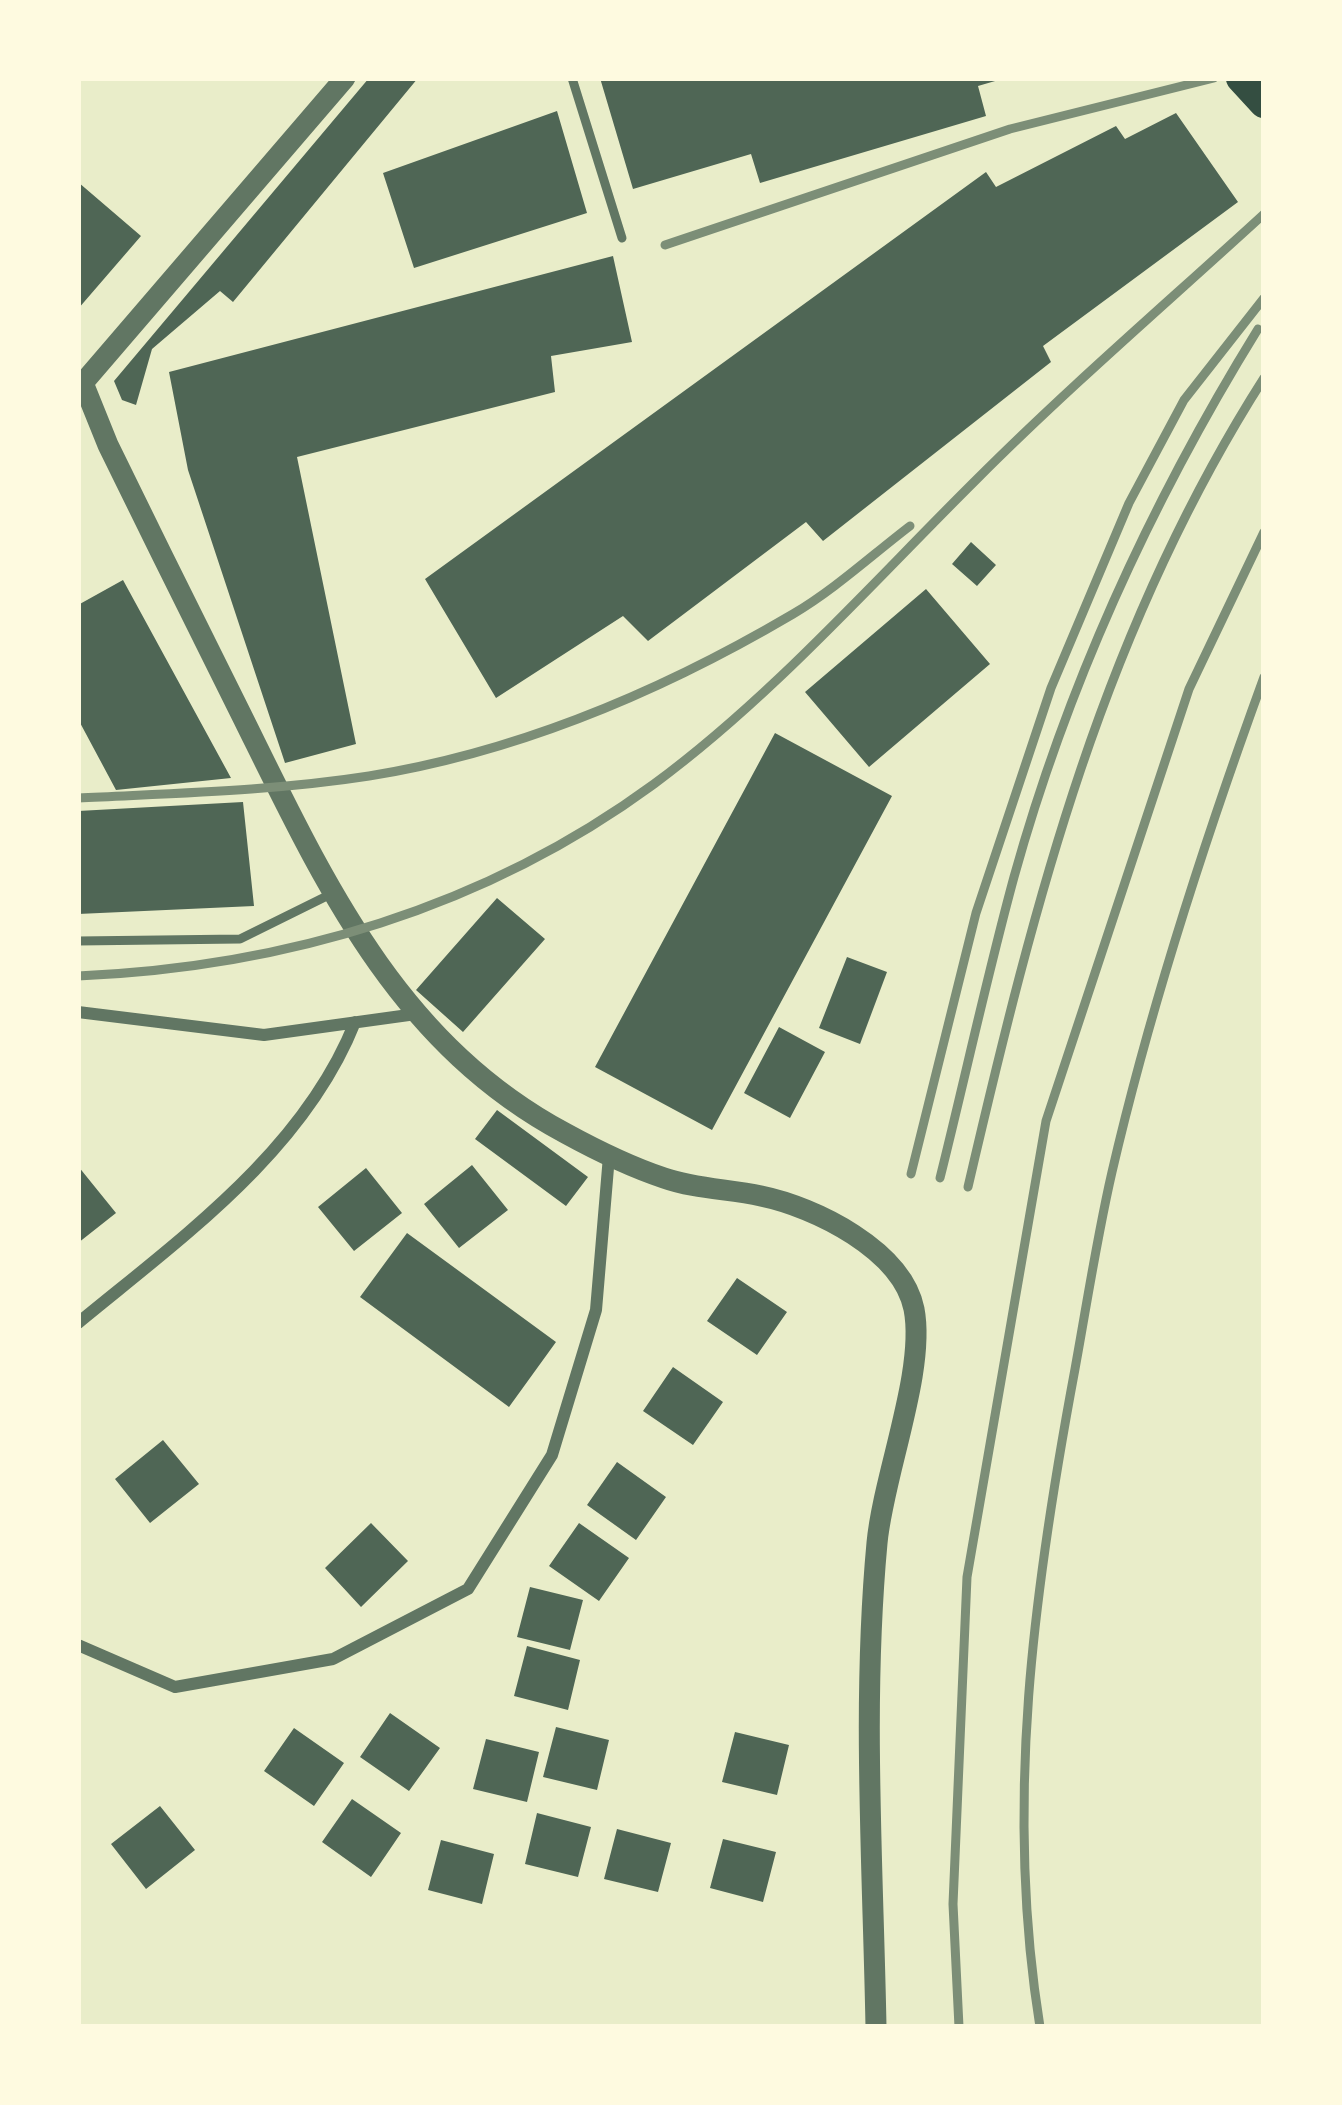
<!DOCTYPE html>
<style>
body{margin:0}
#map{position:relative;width:1342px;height:2105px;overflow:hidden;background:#e9edc9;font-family:"Exo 2",sans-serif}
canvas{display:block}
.frame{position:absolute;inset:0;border:81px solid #fefae0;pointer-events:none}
</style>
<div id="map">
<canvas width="1342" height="2105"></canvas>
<div class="frame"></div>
</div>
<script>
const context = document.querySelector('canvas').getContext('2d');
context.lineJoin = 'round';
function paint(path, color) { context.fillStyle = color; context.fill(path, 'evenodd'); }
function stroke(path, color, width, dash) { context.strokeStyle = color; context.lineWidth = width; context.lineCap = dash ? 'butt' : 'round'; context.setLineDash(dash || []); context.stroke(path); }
const building = new Path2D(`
 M369,78H418L233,302L220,291L152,349L136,405L122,400L114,381Z
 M600,78H1002V79L978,86L986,116L760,183L751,154L633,189Z
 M557,111L587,213L414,268L383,173Z
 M1176,113L1238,202L1043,346L1051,362L823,541L806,522L648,641L623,616L496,698L425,579L986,172L996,187L1116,126L1125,139Z
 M78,182L141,236L78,309Z
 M613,256L632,342L551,356L555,392L297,457L356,744L285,763L188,470L169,372Z
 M971,542L996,565L977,586L952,564Z
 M123,580L231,778L116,790L78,719V605Z
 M926,589L990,664L869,767L805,692Z
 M775,733L892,796L712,1130L595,1067Z
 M243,802L254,906L78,914V811Z
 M497,898L545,939L463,1032L416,990Z
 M847,957L887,972L860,1044L819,1028Z
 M779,1027L825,1052L790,1118L744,1093Z
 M497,1110L588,1177L566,1206L475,1139Z
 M472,1165L508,1210L459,1248L424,1204Z
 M78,1166L116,1213L78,1243Z
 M366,1168L402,1213L354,1251L318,1207Z
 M407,1233L556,1342L509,1407L360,1297Z
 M737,1278L787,1312L757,1355L707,1321Z
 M673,1367L723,1402L693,1445L643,1411Z
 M163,1440L199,1484L150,1523L115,1479Z
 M617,1462L666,1497L636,1540L587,1505Z
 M371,1523L408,1561L361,1607L325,1568Z
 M579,1523L629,1558L599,1601L549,1566Z
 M530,1587L583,1600L570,1650L517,1637Z
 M527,1646L580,1660L568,1710L514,1696Z
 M390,1713L440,1748L409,1791L360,1757Z
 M556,1727L609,1740L597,1790L543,1777Z
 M294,1728L344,1763L314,1806L264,1771Z
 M735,1732L789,1745L777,1795L722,1782Z
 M486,1739L539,1752L527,1802L473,1789Z
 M352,1799L401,1833L371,1877L322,1842Z
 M160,1806L195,1850L146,1889L111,1844Z
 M537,1813L591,1827L578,1877L525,1864Z
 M617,1829L671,1843L658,1892L604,1879Z
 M723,1839L776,1852L763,1902L710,1888Z
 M441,1840L494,1854L482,1904L428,1890Z`);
const service = new Path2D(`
 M572,78L622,238
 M78,941L240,939L331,894`);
const minor = new Path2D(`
 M78,1012L264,1035L416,1014
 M78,1323C181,1238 304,1151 355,1022
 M78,1645L175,1687L333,1659L468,1589L552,1455L596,1310L609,1156`);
const tertiary = new Path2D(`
 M345,78L83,383L108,445C153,537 198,628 244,720C324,882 397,1043 565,1133C596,1150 631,1167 664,1178C695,1189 729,1189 761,1196C815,1207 902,1250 914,1309C926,1371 883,1476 877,1543C862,1704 873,1866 876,2027`);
const primary = new Path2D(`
 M1241,78L1264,103`);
const rail = new Path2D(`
 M665,245L1010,129L1214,78
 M78,798C175,793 273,791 369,776C518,752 664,690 793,614C834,590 872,555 910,526
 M78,976C285,967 485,908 654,784C772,697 873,582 977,479C1069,387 1168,302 1264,214
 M911,1174L976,913L1051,688L1129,503L1184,400L1264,298
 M940,1178C965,1078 987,976 1014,877C1068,683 1153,499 1258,329
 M968,1187C1035,900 1103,630 1264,378
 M959,2027L953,1904L967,1577L1046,1121L1189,689L1264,532
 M1040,2027C1004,1804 1034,1588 1075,1369C1087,1303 1097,1237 1112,1172C1151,1004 1205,839 1264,677`);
paint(building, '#4f6655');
stroke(service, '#617663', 9);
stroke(minor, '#617663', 12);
stroke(tertiary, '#617663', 21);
stroke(primary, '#344e41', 30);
stroke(rail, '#7c8e77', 9);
</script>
